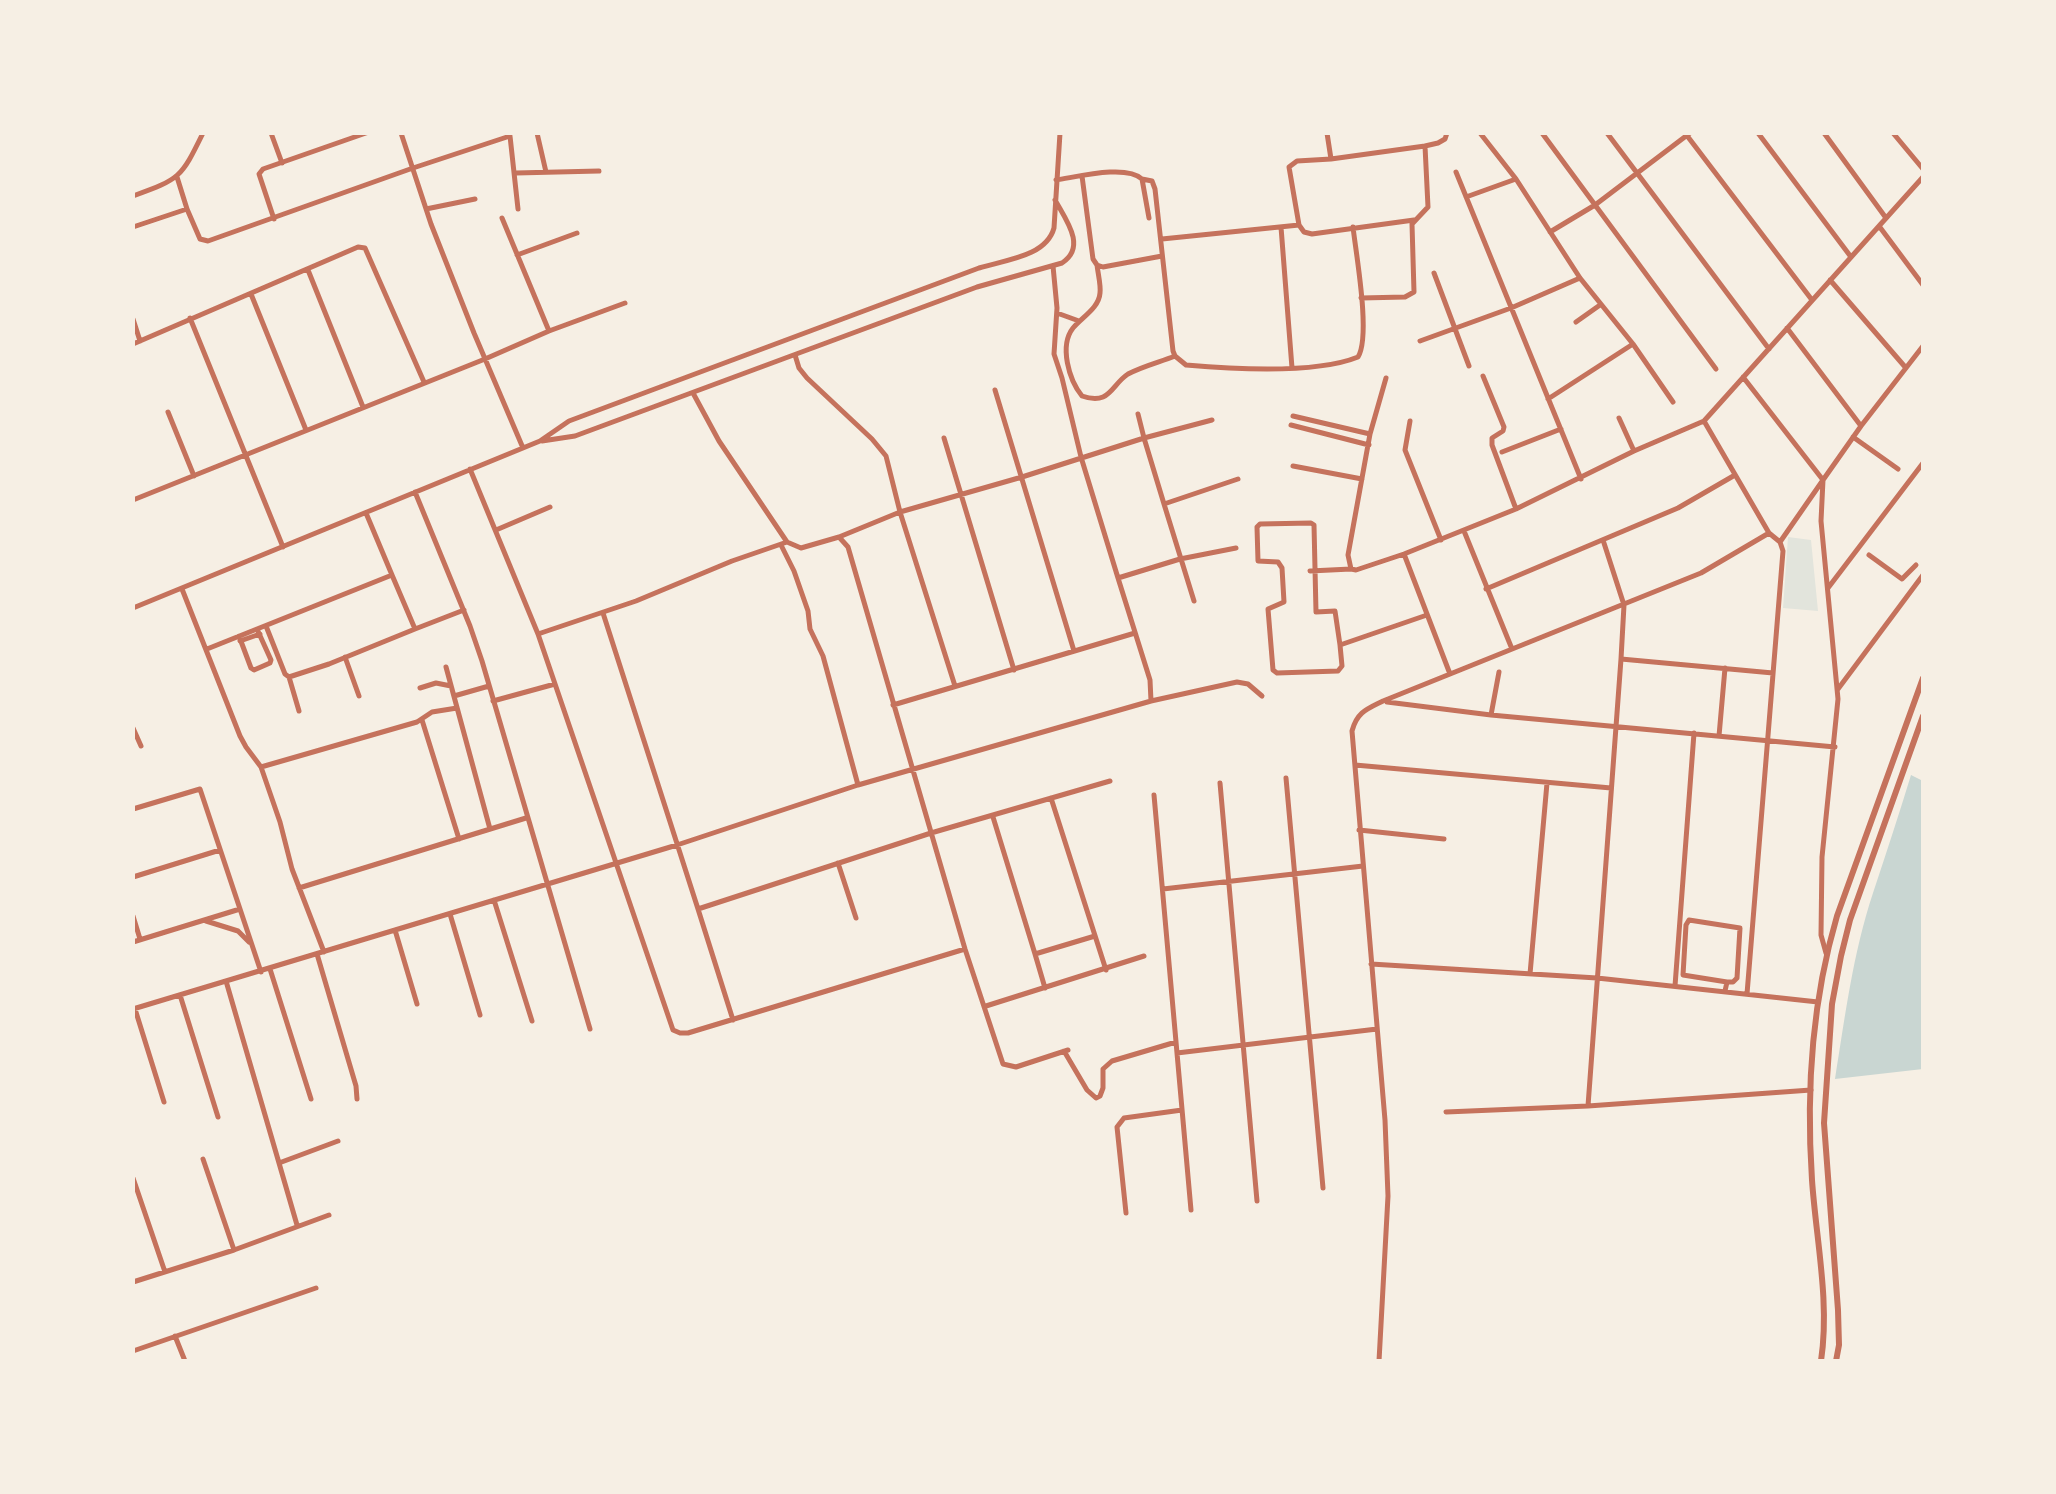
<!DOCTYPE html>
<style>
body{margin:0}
#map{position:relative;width:2056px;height:1494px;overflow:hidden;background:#f6efe4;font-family:Arial,sans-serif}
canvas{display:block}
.frame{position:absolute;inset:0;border:135px solid #f6efe4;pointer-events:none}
</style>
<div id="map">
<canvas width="2056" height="1494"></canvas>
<div class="frame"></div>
</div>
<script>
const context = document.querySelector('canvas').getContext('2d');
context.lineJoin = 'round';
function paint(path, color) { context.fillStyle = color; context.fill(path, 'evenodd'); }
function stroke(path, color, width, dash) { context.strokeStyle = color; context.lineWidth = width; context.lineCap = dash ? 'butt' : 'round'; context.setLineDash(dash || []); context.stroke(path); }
const green = new Path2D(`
 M1788,537L1811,540L1818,611L1783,608Z`);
const water = new Path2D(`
 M1911,775L1923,781V1069L1835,1079C1845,1017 1853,953 1873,893C1886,854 1899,814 1911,775Z`);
const minor = new Path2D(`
 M271,133L282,163
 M401,133L431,224L474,333L523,448
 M537,133L546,172
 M1327,133L1331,159L1297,161L1289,167L1299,225L1304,232L1312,234L1414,220
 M1480,133L1516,179L1580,278L1633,344L1673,402
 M1542,133L1716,369
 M1607,133L1769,349
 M1685,133L1812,300
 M1758,133L1851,257
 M1824,133L1886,218
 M1893,133L1923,169
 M510,136L518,209
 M1331,159L1425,146
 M1456,172L1581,479
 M516,173L599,171
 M1082,176L1093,259L1097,265L1103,267L1162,256
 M177,177L187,209
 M1142,179L1152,181L1155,189L1173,351L1175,356L1186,365C1232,369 1316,374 1358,357C1371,336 1356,254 1353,227
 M1056,180C1077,177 1126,164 1142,179L1149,218
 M133,196C180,179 181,178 203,133
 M1466,197L1516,179
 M426,209L475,199
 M502,218L549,331
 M274,219L259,174L263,169L366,133
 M1879,226L1923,285
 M133,227L187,209L200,239L208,241L413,168L510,136
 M1281,227L1292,368
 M1550,232L1595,205L1690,133
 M1162,239L1299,225
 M517,255L577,233
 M1097,265C1098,274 1101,285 1100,293C1099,308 1082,317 1073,328C1059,346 1069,380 1082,396C1110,406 1111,385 1128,374C1143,366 1160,362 1175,356
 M1053,266L1057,308L1054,354L1062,378L1081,457L1118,578L1180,559L1236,548
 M308,270L363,407
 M1434,273L1469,366
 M1830,280L1906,368
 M251,294L306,430
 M1361,298L1405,297L1414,292L1412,224L1428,207L1425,146L1438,143L1445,139L1447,133
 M1057,313L1079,321
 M190,318L283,547
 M133,319L140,341
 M1576,322L1600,305
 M1787,328L1861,426L1823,480L1821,521L1838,699L1822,857L1821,935L1826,953
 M1420,341L1511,308L1580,278
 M133,344L358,247L365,248L424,382
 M795,355L799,368L807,378L872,439L886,456L900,512L955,686
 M1483,376L1504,427L1503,431L1492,438V445L1516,509
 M1743,377L1823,480L1780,542
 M1386,378L1370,434L1348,555L1351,569L1356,570L1404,554L1516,509L1634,451L1704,421L1923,177
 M995,390L1074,651
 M1548,399L1633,344
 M168,412L194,476
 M1138,414L1144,438L1212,420
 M1293,416L1370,434
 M1619,418L1634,451
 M1410,421L1405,450L1441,540
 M1704,421L1769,533L1780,542L1783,551L1747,994
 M1291,425L1369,445
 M1861,426L1923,346
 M1853,437L1898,469
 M944,438L1014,670
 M542,441L575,436L977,287L1062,263C1087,247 1066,220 1055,200
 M1502,452L1561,429
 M1293,466L1362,479
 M470,469L538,634L636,601L732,561L787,542L719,441L693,393
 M415,492L470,626L482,661L590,1029
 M133,500L485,359L549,331L625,303
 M1164,504L1194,601
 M366,513L392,575
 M496,530L550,507
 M1464,531L1512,649
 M839,537L900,512L1022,477L1144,438L1164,504L1238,479
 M1603,540L1624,605L1621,659
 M787,542L801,548L839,537L848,547L965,949L1003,1064L1016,1067L1068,1050
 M781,545L794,571L808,611L810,629L823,656L858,785
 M1404,554L1450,674
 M1869,555L1902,579L1916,565
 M1310,571L1351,569
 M1828,588L1923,463
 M182,589L240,736L246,747L261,767L280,822L292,869L324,952
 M1486,589L1678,508L1735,475
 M133,608L540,441L569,421L979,268C1004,260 1046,257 1054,228L1060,133
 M603,613L698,909L931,833L1110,781
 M415,629L464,610
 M538,634L673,1030L680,1033H688L965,949
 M239,636L251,668L254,670L270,663L271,660L257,629
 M240,641L260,634
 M1340,645L1335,611L1316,612L1314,525L1311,523L1260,524L1257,527L1258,561L1278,562L1282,568L1284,602L1268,609L1273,670L1277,673L1338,671L1342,666L1340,645L1427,615
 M207,649L392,575L415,629L329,664L289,677L285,674L266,626
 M345,657L359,696
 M446,667L490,829
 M289,677L299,711
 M420,688L436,683L451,686
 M1838,689L1923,575
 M454,696L489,686
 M493,701L555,684
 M1151,701L1237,682L1248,684L1262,696
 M1387,702L1491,715L1835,747
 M893,705L1135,633
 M1491,715L1499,672
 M422,720L459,839
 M133,728L141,746
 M1719,736L1725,668
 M1355,765L1611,788
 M261,767L417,722L432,712L457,708
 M1286,778L1323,1188
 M1220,783L1257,1201
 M1154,795L1191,1210
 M1051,798L1106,970
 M133,809L200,789L261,972
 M993,817L1035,954L1095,936
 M1359,830L1444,839
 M838,863L856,918
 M133,877L220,850
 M299,888L526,818
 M1163,889L1363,866
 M494,900L532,1021
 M698,909L733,1020
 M450,914L480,1015
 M133,916L140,939
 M206,921L238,931L249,942
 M395,930L417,1004
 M133,942L240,909
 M317,954L356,1086L357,1099
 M1035,954L1045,988
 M1371,964L1597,978L1818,1002
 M270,969L311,1099
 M1530,974L1547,783
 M226,981L279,1163
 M1675,986L1694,733
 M1725,991L1727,982H1733L1737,978L1740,928L1689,920L1686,925L1683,975L1727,982
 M180,995L218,1117
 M986,1006L1144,956
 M133,1009L677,845L858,785L1151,701L1150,680L1118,578
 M135,1009L164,1102
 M1064,1051L1087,1090L1096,1098L1100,1096L1103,1088V1069L1112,1061L1176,1042
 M1177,1053L1377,1029
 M1588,1106L1621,659L1773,673
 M1446,1112L1588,1106L1811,1090
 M203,1159L234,1250
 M133,1178L165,1272
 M1126,1213L1117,1127L1124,1118L1182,1110
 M297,1225L279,1163L338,1141
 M133,1282L234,1250L329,1215
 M175,1336L185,1361
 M133,1351L316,1288
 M1379,1361L1388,1196L1385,1120L1352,731C1357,712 1367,709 1383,701L1701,573L1769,533`);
const tertiary = new Path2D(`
 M1821,1361C1830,1302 1816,1239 1812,1180C1806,1092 1812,1001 1837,916L1923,678
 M1836,1361L1839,1345L1838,1310L1824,1123L1832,1004L1841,956L1850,920L1923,716`);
paint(green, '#e2e4dc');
paint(water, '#c9d6d2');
stroke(minor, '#c5725c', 5);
stroke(tertiary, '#c5725c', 6);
</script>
